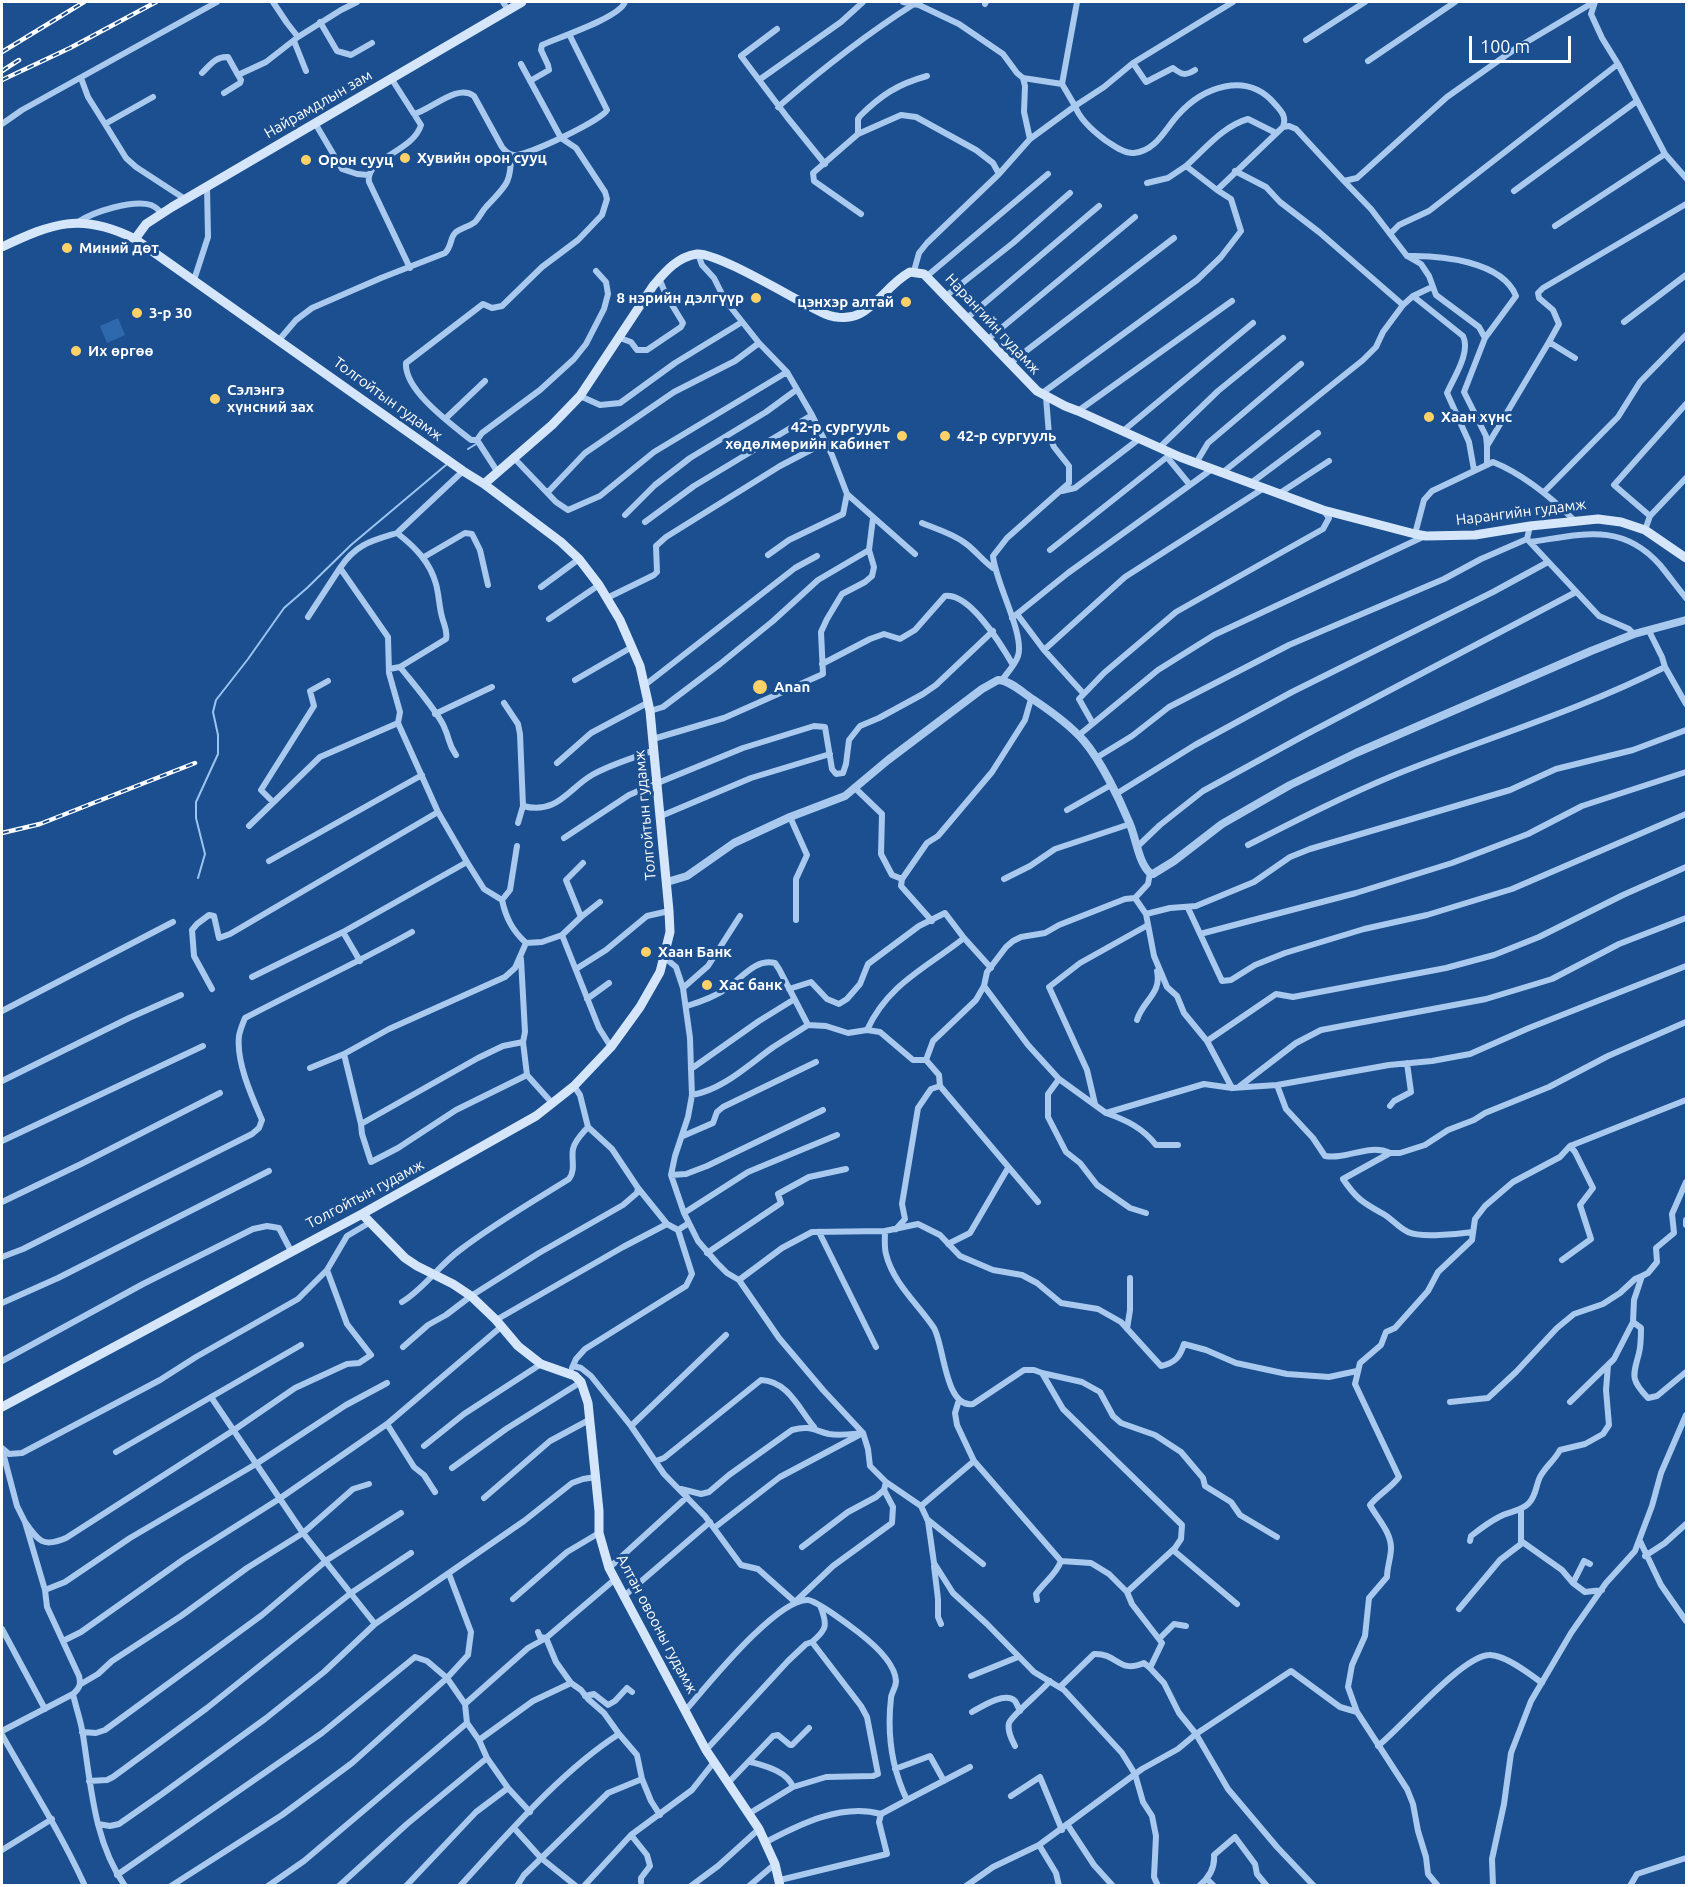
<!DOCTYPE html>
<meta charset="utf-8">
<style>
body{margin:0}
#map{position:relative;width:1688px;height:1887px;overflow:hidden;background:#1b4f8f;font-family:Ubuntu,sans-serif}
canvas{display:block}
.frame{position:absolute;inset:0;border:3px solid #fff;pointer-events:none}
.scale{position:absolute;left:1469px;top:36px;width:102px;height:27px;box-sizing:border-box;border:3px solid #fff;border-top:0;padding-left:8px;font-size:18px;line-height:21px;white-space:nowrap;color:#fff;-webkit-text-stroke:4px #1b4f8f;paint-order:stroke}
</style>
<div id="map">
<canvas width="1688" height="1887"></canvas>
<div class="frame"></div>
<div class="scale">100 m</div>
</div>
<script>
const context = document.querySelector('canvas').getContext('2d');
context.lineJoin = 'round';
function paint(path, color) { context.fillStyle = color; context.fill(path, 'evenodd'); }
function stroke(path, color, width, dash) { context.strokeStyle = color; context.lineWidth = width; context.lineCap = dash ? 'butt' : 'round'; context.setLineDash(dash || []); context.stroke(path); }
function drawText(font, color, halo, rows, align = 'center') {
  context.font = font + ' Ubuntu,sans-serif'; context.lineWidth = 6; context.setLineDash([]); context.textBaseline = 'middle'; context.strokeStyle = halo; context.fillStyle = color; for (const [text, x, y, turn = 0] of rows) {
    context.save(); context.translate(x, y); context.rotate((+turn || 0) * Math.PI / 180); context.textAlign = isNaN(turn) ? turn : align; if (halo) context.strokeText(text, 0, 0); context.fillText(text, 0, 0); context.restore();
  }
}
const green = new Path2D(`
 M118,318L125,335L107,343L100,326Z`);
const stream = new Path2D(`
 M468,449L476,444
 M198,878L205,854L196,818V802L218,754V735L213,712L216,700L248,659L284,608L307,588L351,545L446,465`);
const minor = new Path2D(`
 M273,2L287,23L298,37
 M503,2L508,10
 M903,2L919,5L959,24L1003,54L1017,73L1023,78L1062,84L1075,106L1104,87L1133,63L1233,2
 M1595,2L1591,14L1602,38L1618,64L1665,154L1686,178
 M985,4L986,2
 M320,22L337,51L351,55L372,43
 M777,29L741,56L787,117L825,164
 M1306,40L1365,2
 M294,41L306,71
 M1368,61L1455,2
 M1133,63L1146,82L1173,68C1182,75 1185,76 1195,70
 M202,73C210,65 216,56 228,57L238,75L266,62L298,37L341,10L357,2
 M81,78L88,97L105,124
 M391,78L421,125C413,152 365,158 369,182L410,268
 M759,80L841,22L863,2
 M530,81L549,70L548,65L541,50L542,45C559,37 619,18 625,2
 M1062,84L1077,2
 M224,93L240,83L241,80L238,75
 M153,97L105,124L126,158L136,167L185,199
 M778,107C822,69 865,35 914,4
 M414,114C432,109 458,83 474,96L502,147C505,151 508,154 513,155C526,157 602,120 607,110L570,36
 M315,123L342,169L357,174L368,175
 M2,124L22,110L217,2
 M858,134V119L860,116C881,95 898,84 927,76
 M1030,139L1075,106C1080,120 1093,131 1105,140C1113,145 1124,154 1134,153C1156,151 1165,129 1178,115C1203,87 1246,71 1274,103C1281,111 1287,116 1283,127
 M1186,166C1205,149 1223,126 1248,119L1276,133
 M1235,171L1266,187L1280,202L1319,232L1403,305L1413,296L1432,287
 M999,174L1030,139L1024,112L1025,86L1023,78
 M1344,181L1371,209L1407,256L1421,264L1429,276L1436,295L1479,327L1485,338
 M1147,183L1168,178L1186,166L1217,190
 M1514,191L1637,101
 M861,214L814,181L813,173L858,134L901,115L916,117L976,150L993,163L999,174L927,243L919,253L914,271
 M78,222C93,212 133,199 151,205C156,207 159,210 162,214
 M1555,226L1665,154
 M1390,234L1399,225L1429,211L1618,64
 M698,254L702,265L714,278L725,300L759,343L787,372L812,415L832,455L847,494L915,554
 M1407,256C1440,255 1502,261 1516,296L1485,338L1464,392L1486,436L1487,446
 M927,276L1048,174
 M194,280L208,237L207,186
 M946,296L1013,243L1070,193
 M1413,296L1463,336C1471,352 1454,377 1447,393L1469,442L1474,470
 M967,318L1099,206
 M1624,322L1686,275
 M620,338L631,342L637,350H647L681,327L683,323L666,295L659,278
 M279,340L296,320L312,308L381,278L445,253C452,246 450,238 455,233C460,228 469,227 475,222C480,217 482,211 486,207C505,186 511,185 511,155
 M987,340L1135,217
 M1549,342L1559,324L1553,310L1539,298L1538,293L1543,288L1686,204
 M1009,364L1174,238
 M1041,394L1197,280L1221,257L1241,231L1231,199L1217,190L1283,127L1289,126L1296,129L1344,181L1357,178L1447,97L1515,49L1594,2
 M580,396L600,405L620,403L675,363L742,322
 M1078,411L1232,301
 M445,419L485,381
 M1123,431L1253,323
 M477,440L482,433L540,390L574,359L586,344L604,309L608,294L606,282L596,271
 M1159,448L1218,391L1283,338
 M513,457L556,502L568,510L600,496L654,452L787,372
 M1196,463L1208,443L1301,364
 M1487,465V446L1549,342L1575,358
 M497,471L477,440H471C451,424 404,390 406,363L483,304L492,308L502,306L542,267L578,240L602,215L607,199L605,192L576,148L561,138L521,64
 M1222,473L1363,360L1376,347L1383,332L1403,305
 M1251,483L1318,433
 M1190,485L1212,469
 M1062,491L1075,488L1139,439
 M548,492L585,453L674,392L735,361L759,343
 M1544,492L1618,417L1640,382L1686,335
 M1280,493L1329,461
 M625,515L655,485L690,458L766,412L796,390
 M1650,516L1686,478
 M645,522L694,486L812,415
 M922,523C936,529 952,533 965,543C975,550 983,561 993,568
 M1530,526L1527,539L1599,616L1629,629L1634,634
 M1645,530L1650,516L1614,485L1686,404
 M397,533L463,471
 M1415,534L1424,500L1432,491L1493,462C1525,475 1551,497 1575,521
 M1530,542C1580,535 1621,521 1660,565C1669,576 1677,587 1686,598
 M768,555L789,540L843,514L847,494
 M424,557L465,533L472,534L480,550L488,585
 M541,587L579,559
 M607,598L654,575L657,572L656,546L666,537L780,466L826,442
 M1017,614L1044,650L1083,693
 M308,617L340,568
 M1012,618L1068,573L1190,485L1167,457L1050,550
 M549,619L599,585
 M1649,631L1662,657L1665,667L1686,704
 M1044,650L1125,577L1264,488
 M822,664L870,639L884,634L900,639L915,630L945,596C970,593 1002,646 1013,665
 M400,667L446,639C448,631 444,625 442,617C439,606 439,595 436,584C430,562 415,547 397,533C371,541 356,544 340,568L388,637L389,673L400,712L398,723L438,812L467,862L484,889L502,900C506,918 512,930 526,943L542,942L562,935L599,1028L611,1047
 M389,669L400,667C411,681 440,714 445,729C450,740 448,744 456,755
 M575,680L632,647
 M1002,680C1007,673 1015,665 1018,656C1025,634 995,582 993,556L1007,538L1069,483V466L1054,447L1049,435L1046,397
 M645,685L795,568L817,556
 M504,703L518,724L520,734L523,806L518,823
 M650,711L663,707L720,664L773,621L818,580L869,550
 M435,714L492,687
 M1092,722L1079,699L1104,673L1176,612L1323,529L1329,518L1323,510
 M1079,735L1158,670L1214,635L1425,536
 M653,739L724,718L823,674L821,632L827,619L842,594L865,582L872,576L874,567L869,550L873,518
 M1096,758L1132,736L1169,707L1289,645L1444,579L1481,559L1527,539
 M557,763L591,733L649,702
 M855,788L882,814L881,854L892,875L902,879
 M1116,794L1195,745L1292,692L1493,592L1548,562
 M273,802L261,790L314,706L310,691L328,681
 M523,806C557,815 568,789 592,775C611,764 634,758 654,750
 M1067,810L1111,785
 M661,816L751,778L830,754
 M790,817L807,855L796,879V920
 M249,826L320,757L398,723
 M564,838L629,795L643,789L743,748L814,726L825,727L832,769L836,774L843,773L846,764L849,740L860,726L879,718L923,694L936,685L993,631
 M1248,845C1297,820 1346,795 1397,774C1486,738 1578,711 1665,667
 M1138,846L1160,825L1203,791L1305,735L1576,592
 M269,861L422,775
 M1004,879L1030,866L1055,849L1130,824
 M1135,898L1148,884L1150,873
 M502,900L510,890L517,846
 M1188,908L1222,981L1231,980L1255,965L1285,953L1364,929L1427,915L1512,889L1686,814
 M1146,914L1154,956L1167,987L1177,996L1184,1013L1207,1041L1232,1088
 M581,917L600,902
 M932,921L901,886L902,879L927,843L938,836L992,772L1025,720L1031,699
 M343,932L360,961
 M1200,934L1356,893L1452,863L1528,834L1582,806L1686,772
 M562,935L581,917L566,880L583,863
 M664,957L676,967L683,988L690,1038L691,1069L692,1095L688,1117L675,1156L671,1175L684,1213L698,1241L717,1263L727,1273L739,1280L779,1338L823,1390L863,1433L868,1449L870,1466L886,1482L921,1506L928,1521L934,1563L953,1593L987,1624L1034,1672L1064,1690L1122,1753L1135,1774L1143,1802L1152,1816L1156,1836L1154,1877L1158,1886
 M521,959L525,1032L523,1042L527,1075L553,1104
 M576,969L606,950L647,916L669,911
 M252,977L343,932L467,862
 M984,986L1028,1045L1059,1079L1106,1113L1204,1084L1232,1088L1277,1085L1389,1065L1432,1061L1470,1054L1529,1028L1686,966
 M683,988L708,966L740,916
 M212,989L194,956L192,930L197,924L209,915L214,916L219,938L230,934L438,812
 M789,989L811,982L827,999L839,1004L847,999L860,984L868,964L919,926L945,913L964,938L991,968
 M587,999L609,983
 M687,1006C700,1002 714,997 726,989C741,979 755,958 775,963L779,969L808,1025L826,1026L848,1033L867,1030L880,1032L913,1060H926
 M2,1011L173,922
 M1137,1020C1143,1000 1162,994 1157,971
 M867,1030C888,984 926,968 964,938
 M1207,1041L1276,994L1293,997L1446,968L1494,955L1539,937L1623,895L1686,867
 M344,1054L361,1124L362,1134L371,1162L398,1148L456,1110L527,1075
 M310,1068L344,1054L389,1029L505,977L515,968L526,943
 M691,1069L759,1021L793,1000
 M1059,1079L1048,1094V1117L1066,1152L1080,1163L1097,1185L1130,1208L1146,1213
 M2,1081L129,1018L181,995
 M1277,1085L1286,1109L1313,1138L1325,1156C1347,1160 1369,1143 1390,1153L1343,1179C1357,1200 1364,1203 1385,1215C1393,1220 1399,1228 1408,1232C1420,1238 1458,1234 1473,1232
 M574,1086L580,1095L588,1127L612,1149L638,1188L667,1224
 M1240,1086L1296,1043L1321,1030L1486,999L1552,979L1619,944L1686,918
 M692,1095C722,1090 747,1066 772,1048C784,1040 796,1033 808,1025
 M1095,1104L1087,1070L1049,987L1080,963L1148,925
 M1390,1106L1394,1101L1411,1092L1407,1063
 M1106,1113C1126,1120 1143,1128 1156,1145H1178
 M361,1124L478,1058L503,1046L523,1042
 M683,1136L713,1123L717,1112L723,1107L816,1062
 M2,1141L203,1046
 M1390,1153H1400L1425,1145L1448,1130L1474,1120L1485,1113L1549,1087L1608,1056L1686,1022
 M671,1175L686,1174L707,1166L823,1110
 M1686,1182L1672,1214L1674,1233L1656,1248L1657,1262L1648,1273L1642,1276L1634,1300L1633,1322L1641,1328C1641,1336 1641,1345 1639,1353C1633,1376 1630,1379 1648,1398L1657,1396L1686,1372
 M2,1202L81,1164L220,1093
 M1038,1202L940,1086L939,1075L926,1060L933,1041L976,1000L984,986L987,972L1006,947L1013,941L1021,937L1045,933L1059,925L1125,899L1135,898L1146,914L1170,908L1196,906L1254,882L1290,857L1310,849L1510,790L1556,769L1633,750L1686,730
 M684,1213L748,1172L837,1135
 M1686,1220V1225
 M896,1229L905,1219L902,1204L918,1108L931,1089L940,1086
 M885,1231C885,1238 884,1247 886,1254C893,1283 918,1304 934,1328C944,1345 945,1409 973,1404L1024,1370H1034L1042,1373L1063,1409L1182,1525L1181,1539L1175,1548L1127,1592L1132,1604L1162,1643L1150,1668L1164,1683L1179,1713L1196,1734L1228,1789L1277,1847L1314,1886
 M819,1232L876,1347
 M948,1244L970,1233L1008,1168
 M707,1253L781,1203L778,1194L809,1177L846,1169
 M2,1257L23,1249L252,1134L259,1128L262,1120C252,1097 236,1062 239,1036C240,1030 243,1023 245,1018C300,989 357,963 412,932
 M1562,1260L1591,1239L1580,1205L1593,1188L1575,1152L1570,1146
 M739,1280L782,1248L812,1232L885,1231L918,1224L940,1235L960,1256L993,1270L1022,1275L1037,1283L1061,1303L1098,1309L1121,1322L1161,1366C1175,1363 1180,1357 1184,1344L1206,1350L1236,1363L1287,1374L1329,1377L1357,1371
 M402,1302C425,1288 438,1266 460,1250C494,1224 532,1202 569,1179C576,1170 571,1159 573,1149C575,1140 582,1134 588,1127
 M2,1303L58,1278L269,1171
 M496,1320L623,1247L667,1224L678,1230
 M1127,1329L1130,1310V1278
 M403,1347L428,1325L446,1315L471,1296L539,1253L623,1205L637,1193L638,1188
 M2,1361L143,1284L253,1229L267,1226L279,1228L291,1251
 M573,1366L581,1368L591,1376L631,1426L664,1474L705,1516L741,1565L758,1569L795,1602L833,1566L892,1523L893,1507L884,1490L886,1482
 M572,1368L576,1359L585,1349L686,1286L692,1274L678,1230L689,1223
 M1042,1373L1082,1382L1100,1392L1113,1416L1121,1423L1155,1435L1181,1452L1203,1478L1205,1486L1231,1502L1240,1515L1277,1537
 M211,1397L303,1533L375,1624
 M959,1400L955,1413L957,1425L974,1461L1061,1561L1091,1563L1109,1574L1127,1592
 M1450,1402L1488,1398L1516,1372L1557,1328L1574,1314L1603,1304L1620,1293L1635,1279L1642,1276
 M1570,1402L1614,1359L1633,1322
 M387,1424L414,1467L424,1475L435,1492
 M631,1426L726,1335
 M424,1446L464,1414L541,1364
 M2,1448L9,1454L22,1453L160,1380L196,1357L298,1299L327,1270
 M2,1449L17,1506L25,1522L45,1590L47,1607L79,1676C81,1684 80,1688 73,1694
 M116,1452L301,1345
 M656,1461L664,1458L761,1380C788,1381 799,1409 814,1427
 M452,1468L506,1429L581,1382
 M681,1489L701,1494L709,1492L729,1475L792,1430C810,1425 813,1430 829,1434C840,1436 852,1434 863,1433
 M484,1498L550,1441L589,1420
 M921,1506L974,1461
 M927,1519L983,1564
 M25,1522C38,1541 43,1548 66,1538L234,1430L295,1388L347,1364L359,1363L371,1355L347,1324L327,1270L347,1236L369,1223
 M714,1528L780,1477L859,1435
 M1470,1541L1471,1536C1480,1529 1489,1522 1499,1517C1508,1512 1522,1511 1529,1503C1536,1496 1536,1485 1540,1477C1545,1467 1555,1460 1560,1450L1585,1444L1603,1434L1609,1425L1606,1390L1608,1365
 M1521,1541L1562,1570L1573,1583
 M1640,1541L1661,1585L1686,1621
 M802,1547L848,1512L876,1497L884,1490
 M1173,1550L1237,1604
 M1645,1556L1665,1543L1686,1524
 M1590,1564L1584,1561L1573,1583L1585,1592L1602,1590
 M934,1566L938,1599V1617L941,1624
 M609,1568L687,1497
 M45,1590L65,1582L130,1538L256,1464L346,1405L387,1383
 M623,1597L710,1522
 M513,1599L567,1552L599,1533
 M1037,1600L1036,1594C1044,1582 1056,1575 1061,1561
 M1459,1609L1500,1560L1521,1544V1509
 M2,1629L45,1709
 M538,1632L540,1637L546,1638L556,1662L571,1683L581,1690L588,1699L604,1713L619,1734L637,1755L642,1779L651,1801L660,1815
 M1159,1639L1174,1624L1186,1626
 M63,1641L81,1632L184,1559L279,1499L387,1424L502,1326
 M971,1676L1018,1657
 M81,1684L98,1674L112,1661L181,1616L247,1568L303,1533L353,1489L369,1484
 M1060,1687L1094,1654C1118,1653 1118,1674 1144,1663L1150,1668
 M585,1696L594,1694L608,1705L615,1701L627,1688L632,1692
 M465,1704L528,1648L546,1638L614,1580
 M685,1711C707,1686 776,1599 808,1600C817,1601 849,1625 858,1632C871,1642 895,1662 896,1681C896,1688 891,1693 891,1698C887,1733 892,1769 907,1800L881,1814L879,1822L887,1854L780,1880
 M972,1712C981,1707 1005,1691 1015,1701C1017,1704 1018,1707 1020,1711
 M1357,1712L1348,1687L1352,1665L1365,1636L1369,1598L1387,1577C1387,1567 1391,1558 1391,1548C1391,1532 1377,1518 1370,1505C1379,1494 1391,1488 1399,1477L1355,1384L1360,1363L1381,1345L1386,1332L1395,1328L1428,1291L1438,1272L1472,1240L1475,1219L1485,1206L1513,1182L1560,1157L1570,1146L1686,1100
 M2,1731L73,1694C76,1708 81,1721 83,1735C91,1786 94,1842 125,1886
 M82,1732L96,1733L105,1730L262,1615L327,1560L401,1513
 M2,1735C30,1785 61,1833 85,1886
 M479,1740L533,1701L571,1683
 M1015,1746C1012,1740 1007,1731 1009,1723C1012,1715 1042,1691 1050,1681
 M1378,1746C1401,1728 1462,1656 1489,1655C1504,1654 1530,1674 1542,1683
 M706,1750L788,1661L806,1644L812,1642
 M751,1762C765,1766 787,1771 793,1787
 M895,1769L930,1756L944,1781
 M89,1781L107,1780L113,1777L207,1708L351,1593L411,1553
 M729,1782L773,1736L778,1735L790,1745H792L809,1728
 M1011,1796L1040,1777L1062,1830
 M907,1800L970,1767
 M750,1813L793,1787L826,1777L873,1776L878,1774L867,1717L861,1706L812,1642C826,1630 828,1626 821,1608
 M98,1824L110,1826L119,1824L162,1794L265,1719L324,1672L375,1624L524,1521L572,1483L583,1479L596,1477
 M1067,1824L1094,1865L1113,1886
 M514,1828L541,1858L576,1886
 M631,1835L647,1855L650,1866L641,1878V1882
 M766,1842C800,1824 842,1803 881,1814
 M1039,1845L1056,1873L1059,1886
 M2,1850L52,1819
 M117,1875L322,1733L415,1657L427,1661L447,1678L465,1704L467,1723L479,1740L487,1758L508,1788L530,1812
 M1207,1879L1214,1886
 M171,1886L282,1815L352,1763L447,1678L468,1655L471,1632L449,1574
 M268,1886L304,1861L467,1723
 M339,1886L407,1824L487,1758
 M406,1886L476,1812L508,1788
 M460,1886C507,1835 561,1771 619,1734
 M517,1886L524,1875L608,1793L642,1779
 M584,1886L631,1835L692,1790L714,1762
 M691,1886L718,1866L759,1829
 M749,1886L775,1864
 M966,1886L993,1867L1039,1845L1142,1769L1178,1749L1196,1734L1291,1671L1340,1707L1357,1712L1407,1789L1413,1804L1418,1831L1426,1857L1428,1874L1438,1886
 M1199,1886C1209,1878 1215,1867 1214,1855L1235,1837L1255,1864L1257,1874L1267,1886
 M1493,1886L1492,1859L1504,1804L1511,1753L1531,1701L1571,1633L1606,1583L1635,1551L1652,1506L1661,1473L1686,1415
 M1630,1886L1637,1874L1686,1858`);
const tertiary = new Path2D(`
 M667,882L687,876L734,843L790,817L845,796L888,760L982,689L998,680C1010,680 1024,694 1034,700C1052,712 1070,725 1084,741C1101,761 1119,798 1129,822C1136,837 1138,862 1150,873L1153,874L1174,861L1222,824L1290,785L1356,753L1591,651L1634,634L1686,620`);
const secondary = new Path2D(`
 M135,239L146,224L172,207L522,2
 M2,247C53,223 81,212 135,239L463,471L484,484L561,542L579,559L599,585L620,620L640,666L650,711L669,911L670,932L660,972L640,1007L611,1047L574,1086L536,1116L362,1214L2,1407
 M484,484L552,425L580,396L653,286C665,272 677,257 697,254C718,252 800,303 825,314C868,330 879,289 910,272L924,274L1037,391L1065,406L1078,411L1180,457L1323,510L1415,534L1426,536L1475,535L1530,526L1598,519L1621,522L1645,530L1686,558
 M362,1214L405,1258L417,1266L453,1284L471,1296L496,1320L518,1346L541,1364L575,1376L581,1382L588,1403L599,1511V1533L609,1568L706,1750L759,1829L775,1864L780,1886`);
const rail = new Path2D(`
 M2,52L84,2
 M2,71L19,60
 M2,80L70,48L156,2
 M2,833L40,824L195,763`);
const markers = [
 [405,158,6,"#ffd166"],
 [306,160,6,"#ffd166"],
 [67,248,6,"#ffd166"],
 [756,298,6,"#ffd166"],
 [906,302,6,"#ffd166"],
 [137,313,6,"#ffd166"],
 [76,351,6,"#ffd166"],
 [215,399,6,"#ffd166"],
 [1429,417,6,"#ffd166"],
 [902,436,6,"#ffd166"],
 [945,436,6,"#ffd166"],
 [760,687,8,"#ffd166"],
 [646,952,6,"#ffd166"],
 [707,985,6,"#ffd166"]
];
const streetNames = [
 ["Найрамдлын зам",318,104,-30],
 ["Нарангийн гудамж",993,324,47],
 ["Толгойтын гудамж",388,399,36],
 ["Нарангийн гудамж",1521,512,-7],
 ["Толгойтын гудамж",645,815,-95],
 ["Толгойтын гудамж",365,1194,-28],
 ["Алтан овооны гудамж",657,1624,62]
];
const poiNames = [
 ["Хувийн орон сууц",417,158],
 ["Орон сууц",318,160],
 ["Миний дөт",79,248],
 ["8 нэрийн дэлгүүр",744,298,"right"],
 ["цэнхэр алтай",894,302,"right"],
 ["3-р 30",149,313],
 ["Их өргөө",88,351],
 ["Сэлэнгэ",227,390],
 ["хүнсний зах",227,407],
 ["Хаан хүнс",1441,417],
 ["42-p сургууль",890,427,"right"],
 ["хөдөлмөрийн кабинет",890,444,"right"],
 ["42-p сургууль",957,436],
 ["Anan",774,687],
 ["Хаан Банк",658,952],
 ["Хас банк",719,985]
];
paint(green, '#2e69ad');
stroke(stream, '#9cc4f0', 2);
stroke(minor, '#a9c9ee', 6);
stroke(tertiary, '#a9c9ee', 8);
stroke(secondary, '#d6e6fa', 9);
stroke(rail, '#fff', 4.5);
stroke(rail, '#1b4f8f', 2, [7]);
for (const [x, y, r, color] of markers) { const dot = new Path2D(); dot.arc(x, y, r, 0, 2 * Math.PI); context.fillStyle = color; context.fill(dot); stroke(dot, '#1b4f8f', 2); }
drawText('15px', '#fff', '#1b4f8f', streetNames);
drawText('bold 15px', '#fff', '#1b4f8f', poiNames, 'left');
</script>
